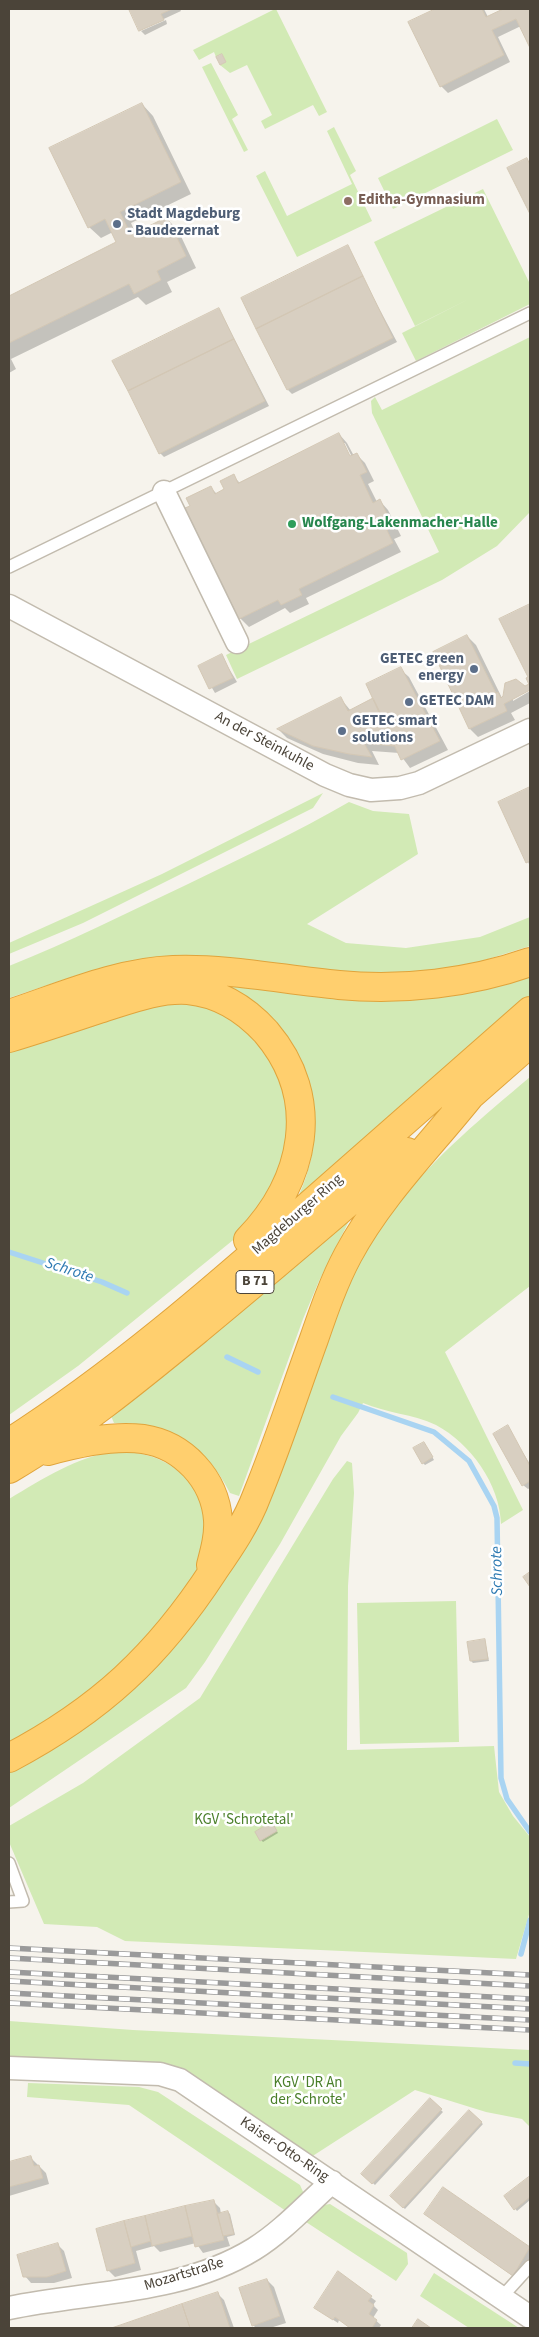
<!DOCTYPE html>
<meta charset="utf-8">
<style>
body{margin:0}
#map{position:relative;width:539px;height:2337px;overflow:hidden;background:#f6f3ec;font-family:"Source Sans 3",sans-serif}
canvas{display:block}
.frame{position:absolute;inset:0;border:10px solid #4b4439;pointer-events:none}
</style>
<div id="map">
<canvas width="539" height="2337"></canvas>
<div class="frame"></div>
</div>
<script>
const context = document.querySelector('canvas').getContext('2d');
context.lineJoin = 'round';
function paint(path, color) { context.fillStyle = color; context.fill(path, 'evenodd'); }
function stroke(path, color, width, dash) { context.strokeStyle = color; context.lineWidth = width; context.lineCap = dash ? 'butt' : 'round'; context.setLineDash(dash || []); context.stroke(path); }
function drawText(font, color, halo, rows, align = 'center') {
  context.font = font + ' "Source Sans 3",sans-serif'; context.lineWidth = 5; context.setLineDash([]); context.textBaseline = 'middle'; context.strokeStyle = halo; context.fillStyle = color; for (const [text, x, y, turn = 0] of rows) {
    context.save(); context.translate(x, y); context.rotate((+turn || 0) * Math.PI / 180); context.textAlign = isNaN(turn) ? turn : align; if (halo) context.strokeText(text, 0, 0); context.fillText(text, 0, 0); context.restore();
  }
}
const green = new Path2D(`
 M272,9H276L327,112L319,116L313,105L265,129L261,121L272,115L247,65L230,73L220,65L226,62L222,54L216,57L214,52L199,60L193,50L273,10Z
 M211,63L238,115L232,119L248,150L244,152L202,67Z
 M497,119L513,150L393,209L378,178Z
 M334,127L356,171L350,175L372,221L297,257L256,176L265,171L287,216L352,184L327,131Z
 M483,189L530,284V304L416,361L402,333L469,299L415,326L374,242Z
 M530,337V512L497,546L442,580L237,679L226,655L439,552L372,413L371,401L375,397L382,410Z
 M323,793L313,808L83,923L9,954V943L162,874Z
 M349,802L373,811L409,814L418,854L307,924L346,943L406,948L480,937L530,917V946L469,965L417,975L369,977L128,962L75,976L9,998V966C69,942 127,913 186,885C241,858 296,833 349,802Z
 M530,972V995L302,1197L299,1195C323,1143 321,1075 282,1030C268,1014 241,1000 223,987L222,983Z
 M191,1002L216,1010L247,1030L276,1065L291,1118L280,1174L243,1232L78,1366L9,1415V1052L157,1004Z
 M530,1077V1286L445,1352L523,1510L501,1524C500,1484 470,1443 436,1425C413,1414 386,1413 363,1403L358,1413L341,1436L280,1544L205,1662L186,1688L9,1808V1771C32,1758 57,1747 79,1732C138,1691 177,1649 217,1590L354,1271C368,1248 381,1225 398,1204C435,1156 484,1116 530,1077Z
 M351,1217L319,1281L303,1319L239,1496L230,1493C205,1444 170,1422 114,1423L111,1416Z
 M117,1451C150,1452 180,1463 196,1493C199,1498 204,1504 206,1510C208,1517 207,1543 206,1551C204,1565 192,1580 185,1591C154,1638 110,1679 64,1711C47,1723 27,1733 9,1744V1499C44,1478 76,1457 117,1451Z
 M347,1461L352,1463L354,1493L348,1586L347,1750L494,1746L499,1792L513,1816L530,1837V1911L516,1959L125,1941L97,1927L44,1924L9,1842V1826L83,1783L200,1698L333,1479Z
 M456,1601L459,1742L360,1744L357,1603Z
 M9,2021L133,2030L530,2050V2127L522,2119L486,2112L415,2090L308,2159L182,2073L9,2059Z
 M28,2083L139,2087L158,2092L300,2185L304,2194L286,2211L129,2105L27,2097Z
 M330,2204L407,2253L408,2264L396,2281L306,2222L324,2205Z
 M434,2273L519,2328H469L420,2296Z`);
const shadow = new Path2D(`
 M130,9H180L181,11L140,30Z
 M438,9H484L488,17L506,9H530V45L521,26L498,37L510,62L448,93L441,86L409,23Z
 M166,20L167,24L145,35L141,31Z
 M142,104L153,116L191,194L131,223L136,234L167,219L178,230L196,268L167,282L172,292L146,305L138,297L11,359L16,369L9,373V297L118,242L113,232L101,238L89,227Z
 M527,159L530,163V211L509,168Z
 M364,280L397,342L292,394L288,390Z
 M220,311L269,406L164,457L160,453Z
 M339,434L347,443L354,456L357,455L365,463L374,481L368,484L377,502L380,501L388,510L401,536L394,539L401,552L306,598L309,604L290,613L285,608L249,627L240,618L192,507L210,487L217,494L226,490L233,476L240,483ZM343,443H345L354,461L352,462Z
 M530,605V684L528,679L530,677L500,620Z
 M467,636L476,645L502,698L530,685V689L513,698V701L530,691V703L511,713L515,720L478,737L470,729L434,652Z
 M221,655L237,682L215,693L199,666Z
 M400,669L409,677L448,750L410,768L399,753L372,751L379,765L358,763L323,754L287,738L279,730L341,699L351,711L375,699Z
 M530,789V864H529L500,803Z
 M507,1427L530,1464V1488L528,1489L523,1485Z
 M424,1443L434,1460L425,1465L423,1463Z
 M485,1641L489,1661L473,1663L471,1661Z
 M274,1826L278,1833L263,1842L261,1840Z
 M430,2100L443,2112L375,2185L363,2174Z
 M469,2112L483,2124L405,2209L391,2196Z
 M31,2158L46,2173L49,2184L9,2196V2164Z
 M530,2177V2200L517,2211L506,2197Z
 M443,2188L530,2249V2260L517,2279L425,2214Z
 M213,2201L220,2208L221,2214L228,2212L230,2214L235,2235L227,2237L230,2246L203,2253L196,2243L160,2252L154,2246L136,2251L141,2270L115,2277L108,2270L98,2229Z
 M57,2244L64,2251L72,2278L54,2283H31L25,2276Z
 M338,2273L376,2301L373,2305L378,2310L373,2318L381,2325L379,2328H352L339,2320L338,2323L315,2308Z
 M267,2280L274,2287L286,2323L270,2328H256L253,2325Z
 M218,2294L224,2300L234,2328H116Z`);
const stream = new Path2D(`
 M9,1252L102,1282L127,1293
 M227,1357L258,1372
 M333,1397L434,1432L469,1461L494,1506L497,1518L501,1778L507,1799L530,1832
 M521,1954L530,1920
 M515,2063L530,2064`);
const building = new Path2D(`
 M129,9H172L161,14L164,20L139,31Z
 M435,9H482L486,17L503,9H530V48L516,19L492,30L504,55L440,87L408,22Z
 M222,54L226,62L220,65L216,57Z
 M142,103L181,182L120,212L131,235L167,217L186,256L157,271L161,280L134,294L129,284L9,343V296L116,242L105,219L88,228L49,148Z
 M527,158L530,165V214L507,168Z
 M348,245L363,276L256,329L241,298Z
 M363,276L393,338L287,390L256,329Z
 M219,308L234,339L128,391L112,361Z
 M234,339L265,401L159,454L128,391Z
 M339,433L350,456L357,453L367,472L360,475L373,503L380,499L393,527L387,530L393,543L299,589L302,595L281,605L278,600L239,619L185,508L190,506L186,498L211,486L215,494L224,489L220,481L234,474L238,483Z
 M530,604V687L526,678L528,677L499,619Z
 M467,635L496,693L498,692L501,698L503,696L505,683L516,679L525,686L529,684L530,687V690L504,704L507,711L469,729L433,652Z
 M222,654L233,678L209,689L198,666Z
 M401,667L440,741L401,760L366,684Z
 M341,697L348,711L373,698L390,733L388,734L394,746L364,743L372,757L349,754L313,746L277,729Z
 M530,787V861L526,863L498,802Z
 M508,1425L530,1466V1481L522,1486L493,1434Z
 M424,1442L433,1457L422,1464L413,1448Z
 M530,1572V1587L523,1577Z
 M485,1639L488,1659L470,1661L467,1642Z
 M272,1822L277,1831L260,1841L255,1832Z
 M430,2098L442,2109L372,2184L361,2174Z
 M469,2110L482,2122L403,2208L390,2196Z
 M31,2156L34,2166L39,2165L43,2178L9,2187V2162Z
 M530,2176V2197L514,2210L504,2196Z
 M443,2187L530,2247L513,2276L424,2214Z
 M214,2200L224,2240L195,2247L185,2206Z
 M185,2206L192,2236L152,2246L145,2216Z
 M228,2211L234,2234L223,2236L217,2214Z
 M145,2216L151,2241L131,2247L124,2221Z
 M124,2221L135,2263L107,2271L96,2229Z
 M58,2243L66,2271L47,2277H23L17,2255Z
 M338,2271L372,2296L368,2301L374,2305L369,2314L377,2320L372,2328H350L335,2317L333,2320L314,2308Z
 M267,2279L280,2316L252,2326L239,2288Z
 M218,2292L230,2328H190L182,2304Z
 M182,2304L190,2328H112Z
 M418,2319L431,2328H412Z`);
const lane = new Path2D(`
 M9,567L530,313
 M9,1863L23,1901L9,1902
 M501,2298L530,2266`);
const street = new Path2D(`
 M164,492L237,642
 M9,606L325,775L349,785L371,790L400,788L419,783L530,730
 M9,2068L160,2074L180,2080L530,2317
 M9,2308C91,2291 181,2294 254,2249C283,2231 307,2204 332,2182`);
const highway = new Path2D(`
 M9,1014C61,997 117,972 173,970C229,968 284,980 339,985C403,991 470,983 530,962
 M9,1038C39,1029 69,1019 99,1009C128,1000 157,988 188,990C219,993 245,1009 266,1032C323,1099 305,1181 248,1240
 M456,1108L530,1043
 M9,1443C115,1375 211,1292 306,1208C380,1142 455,1077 530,1011
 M48,1451C77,1443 112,1435 143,1439C183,1445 215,1479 218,1520C219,1535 215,1550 211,1565
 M9,1469C77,1429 140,1377 201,1327C271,1269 339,1211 407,1152
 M9,1758C100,1710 158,1656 214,1570C230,1547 247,1522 257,1495C278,1444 295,1391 314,1339C324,1310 334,1281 348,1255C379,1197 428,1148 469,1097`);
const rail = new Path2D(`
 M9,1948L530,1975
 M9,1958L530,1986
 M9,1972L530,1999
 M9,1981L530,2009
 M9,1993L530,2020
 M9,2003L530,2030`);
const markers = [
 [348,201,5,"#8d6e63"],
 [117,224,5,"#5c6f8a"],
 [292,524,5,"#2e9e5b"],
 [474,669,5,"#5c6f8a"],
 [409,702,5,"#5c6f8a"],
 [342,731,5,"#5c6f8a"]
];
const shields = [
 [255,1282,38]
];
const shieldNames = [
 ["B 71",255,1282]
];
const educationNames = [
 ["Editha-Gymnasium",358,201]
];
const serviceNames = [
 ["Stadt Magdeburg",127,215],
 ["- Baudezernat",127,232],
 ["GETEC green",464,660,"right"],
 ["energy",464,677,"right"],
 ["GETEC DAM",419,702],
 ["GETEC smart",352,722],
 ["solutions",352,739]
];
const leisureNames = [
 ["Wolfgang-Lakenmacher-Halle",302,524]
];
const streetNames = [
 ["An der Steinkuhle",264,742,28],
 ["Magdeburger Ring",298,1215,-41],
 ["Kaiser-Otto-Ring",284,2150,34],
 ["Mozartstraße",184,2275,-17]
];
const parkNames = [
 ["KGV 'Schrotetal'",244,1821],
 ["KGV 'DR An",308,2084],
 ["der Schrote'",308,2101]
];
const waterNames = [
 ["Schrote",69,1271,18],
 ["Schrote",498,1571,-91]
];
paint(green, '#d2eab5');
paint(shadow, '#0003');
stroke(stream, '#a9d4f2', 5.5);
paint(building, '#d8cfc1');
stroke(building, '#d3c7b4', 1);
stroke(lane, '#c2bbae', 14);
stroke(street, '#c2bbae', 25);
stroke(highway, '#e0a43c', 30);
stroke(lane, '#fff', 11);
stroke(street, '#fff', 22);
stroke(highway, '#ffcf6e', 28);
stroke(rail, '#9a9a9a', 5.5);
stroke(rail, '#fff', 4, [11]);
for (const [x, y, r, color] of markers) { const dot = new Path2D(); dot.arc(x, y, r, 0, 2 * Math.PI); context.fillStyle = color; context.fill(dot); stroke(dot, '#fff', 2); }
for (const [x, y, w] of shields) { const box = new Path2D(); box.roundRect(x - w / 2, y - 11.5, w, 23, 4); context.fillStyle = '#fff'; context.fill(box); stroke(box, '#4b4439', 1); }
drawText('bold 14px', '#4b4439', null, shieldNames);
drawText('bold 15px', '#785e54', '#fff', educationNames, 'left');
drawText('bold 15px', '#4e5e75', '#fff', serviceNames, 'left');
drawText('bold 15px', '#27864d', '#fff', leisureNames, 'left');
drawText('15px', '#4b4439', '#fff', streetNames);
drawText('15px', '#4a7f2a', '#fff', parkNames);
drawText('italic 16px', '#2e7ab2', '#fff', waterNames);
</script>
